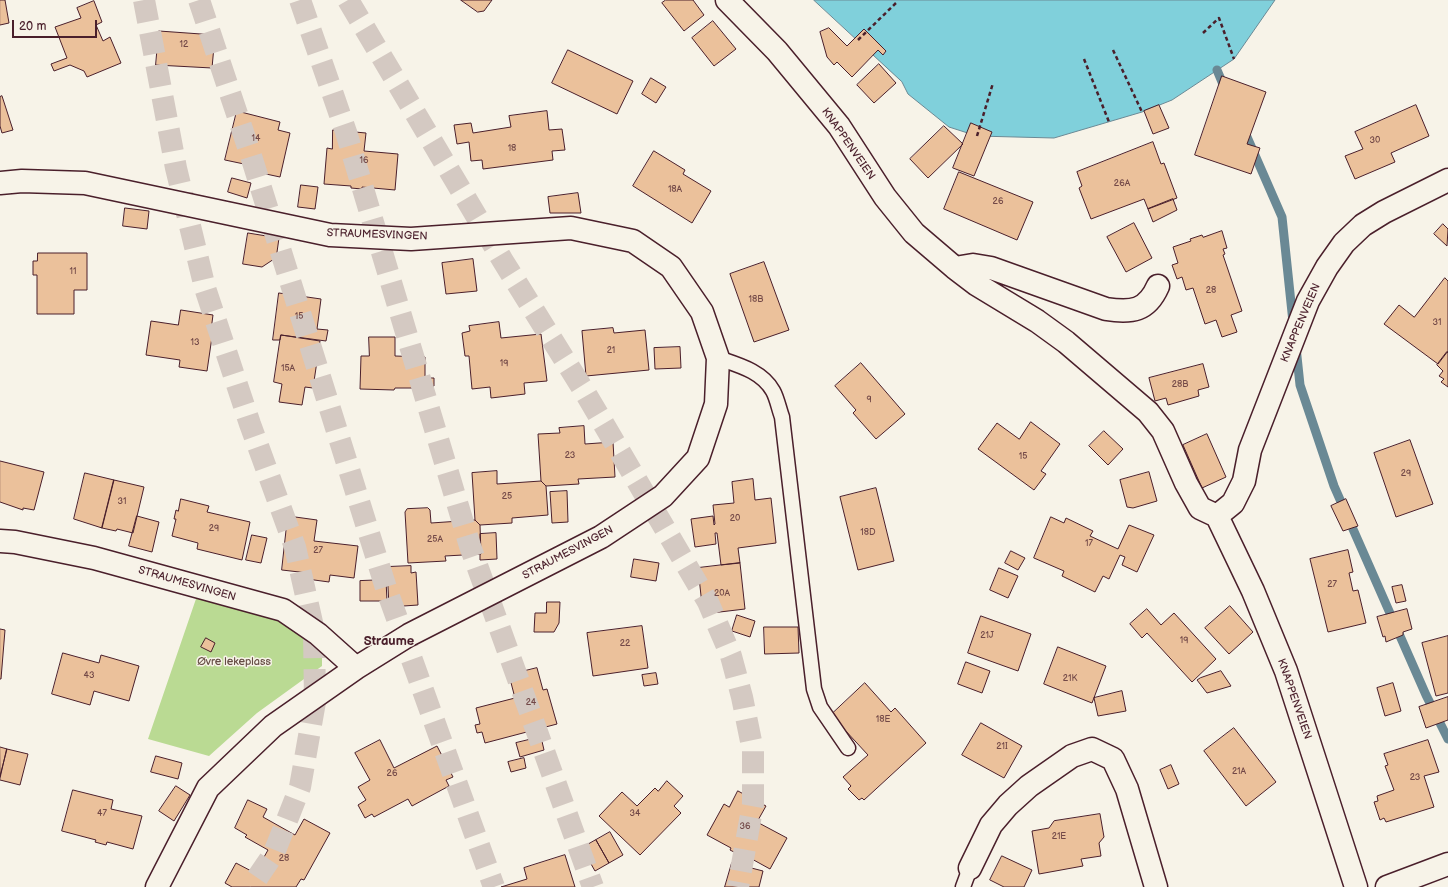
<!DOCTYPE html>
<meta charset="utf-8">
<style>
body{margin:0}
#map{position:relative;width:1448px;height:887px;overflow:hidden;background:#f7f3e8;font-family:"Balsamiq Sans",sans-serif}
canvas{display:block}
.scale{position:absolute;left:12px;top:20px;width:85px;height:18px;box-sizing:border-box;border:2px solid #4a1f2b;border-top:0;padding-left:5px;font-size:12px;line-height:14px;white-space:nowrap;color:#4a1f2b;-webkit-text-stroke:3px #f7f3e8;paint-order:stroke}
</style>
<div id="map">
<canvas width="1448" height="887"></canvas>
<div class="scale">20 m</div>
</div>
<script>
const context = document.querySelector('canvas').getContext('2d');
context.lineJoin = 'round';
function paint(path, color) { context.fillStyle = color; context.fill(path, 'evenodd'); }
function stroke(path, color, width, dash) { context.strokeStyle = color; context.lineWidth = width; context.lineCap = dash ? 'butt' : 'round'; context.setLineDash(dash || []); context.stroke(path); }
function drawText(font, color, halo, rows, align = 'center') {
  context.font = font + ' "Balsamiq Sans",sans-serif'; context.lineWidth = 3; context.setLineDash([]); context.textBaseline = 'middle'; context.strokeStyle = halo; context.fillStyle = color; for (const [text, x, y, turn = 0] of rows) {
    context.save(); context.translate(x, y); context.rotate((+turn || 0) * Math.PI / 180); context.textAlign = isNaN(turn) ? turn : align; if (halo) context.strokeText(text, 0, 0); context.fillText(text, 0, 0); context.restore();
  }
}
const green = new Path2D(`
 M198,593L266,612L322,649V666L257,713L209,756L148,739Z`);
const water = new Path2D(`
 M814,0H1275L1234,59L1172,100L1142,112L1054,138L977,136L949,127L908,94L902,82Z`);
const stream = new Path2D(`
 M1217,70L1225,89
 M1244,130L1282,217L1293,322
 M1296,347L1300,385L1334,486L1426,695L1448,739`);
const building = new Path2D(`
 M0,0H5L9,23L0,25Z
 M461,0H492L484,11L478,12Z
 M666,0H693L704,15L684,31L662,3Z
 M94,1L102,22L96,25L103,41L110,37L121,63L87,77L84,71L70,65L54,71L51,64L67,58L55,27L81,18L77,8Z
 M713,21L736,49L714,66L692,38Z
 M829,28L847,46L864,29L886,51L883,55L878,50L852,77L837,62L834,65L827,57L820,32Z
 M159,31L215,35L212,68L156,65Z
 M568,50L633,81L617,114L552,83Z
 M879,64L896,83L874,103L857,85Z
 M1222,76L1266,92L1247,144L1260,148L1251,174L1195,155Z
 M651,78L666,87L656,103L642,94Z
 M2,96L13,130L2,133L0,126V97Z
 M1159,105L1169,128L1153,134L1144,111Z
 M1416,105L1429,136L1391,153L1395,162L1355,179L1345,156L1363,149L1355,132Z
 M237,111L280,122L278,130L290,133L280,177L252,171L253,168L244,166V164L225,160Z
 M547,111L549,130L562,129L565,150L552,151L553,160L483,169L482,160L471,161L469,142L457,144L454,125L471,123L473,133L511,127L509,116Z
 M971,123L992,132L974,176L953,168Z
 M944,126L963,144L928,178L910,159Z
 M333,130L366,133L364,151L398,154L395,190L362,187V189L351,188V186L324,184L327,148L332,149Z
 M1153,142L1161,164L1164,163L1177,198L1148,209L1144,199L1091,219L1079,188L1082,186L1077,172Z
 M654,151L685,170L683,174L711,191L692,223L633,186Z
 M959,172L1033,202L1017,240L944,209Z
 M232,178L251,183L247,198L228,192Z
 M301,185L318,187L315,209L298,207Z
 M578,193L581,213H550L548,197Z
 M1173,199L1177,210L1153,222L1148,209Z
 M125,208L149,211L147,229L123,226Z
 M1134,223L1152,258L1126,272L1107,237Z
 M1443,224L1448,229L1447,246L1434,234Z
 M1222,231L1227,248L1223,249L1225,254L1223,255L1242,311L1231,315L1237,332L1222,337L1216,320L1205,324L1193,288L1186,290L1182,277L1177,279L1172,265L1178,263L1173,247L1191,241L1190,239L1202,235L1203,237Z
 M248,233L279,238L276,259H274L262,267L243,264Z
 M38,253H87V290H74V314H37V275H33V261H37Z
 M473,259L477,291L446,294L442,263Z
 M764,262L789,330L754,342L730,274Z
 M1445,278L1448,281V351L1438,364L1384,324L1399,305L1414,317Z
 M279,293L321,299L317,329L328,330L326,341L281,335L280,340H273Z
 M181,310L213,315L211,330H213L207,371L179,367L180,360L146,355L151,321L178,325Z
 M499,322L501,338L541,334L547,381L524,383L525,394L491,398L490,387L472,389L469,356H465L462,333L470,331L469,326Z
 M613,328L614,333L645,330L649,370L586,376L582,331Z
 M281,335L320,341L313,388L305,387L302,405L279,402L282,384L274,382Z
 M369,337H395V356L425,357V378H434V386H425V388H395L394,390L360,389L361,356H369Z
 M680,347L681,368L655,369L654,348Z
 M1447,352L1448,353V387L1441,382L1444,379L1439,376L1443,371L1437,365Z
 M861,363L905,414L876,439L853,413L856,410L835,386Z
 M1203,364L1209,387L1198,390L1199,396L1168,405L1166,398L1155,401L1149,378Z
 M1031,422L1060,444L1041,471L1046,474L1034,490L978,449L997,423L1019,439Z
 M584,426L585,444L613,442L615,477L578,479L579,484L546,486L541,481L538,434L560,433L559,428Z
 M1104,431L1123,449L1108,465L1089,446Z
 M1207,434L1226,477L1202,488L1183,445Z
 M1410,440L1433,504L1396,517L1374,453Z
 M0,461L44,472L34,510L23,508V510L0,502Z
 M497,471V484L541,481L546,486L548,515L512,518V523L480,525L475,520L472,473Z
 M1149,472L1157,501L1133,508L1127,507L1120,480Z
 M85,473L114,480L102,528L74,519Z
 M753,479L755,500L771,498L776,543L738,548L740,563L721,565L717,533H715L716,544L695,547L691,519L713,516L714,525L715,524L713,505L734,503L732,482Z
 M114,480L144,487L133,533L117,529L116,531L102,528Z
 M876,488L894,561L858,570L840,497Z
 M567,491L568,522L552,523L550,492Z
 M181,499L209,506L207,512L250,522L242,560L197,549L198,543L172,536L176,519H174L176,510L178,511Z
 M1346,499L1358,526L1343,531L1331,506Z
 M428,508L430,510L431,523L475,520L480,525L481,554L445,556L446,561L408,563L405,512L407,509Z
 M137,516L159,522L152,552L129,546Z
 M288,516L317,520L314,541L358,546L354,578L330,575L329,582L307,579L308,573L282,570Z
 M1051,517L1064,523L1066,518L1093,531L1090,536L1118,549L1129,525L1154,535L1137,572L1122,565L1125,557L1120,555L1109,579L1103,576L1095,592L1062,576L1064,571L1034,558Z
 M496,533L497,559L480,560V534Z
 M252,535L267,538L261,563L246,560Z
 M1348,550L1353,572L1349,573L1353,591L1358,590L1366,623L1328,632L1310,559Z
 M1011,551L1025,558L1018,570L1005,563Z
 M634,559L659,563L656,581L631,577Z
 M740,563L745,609L703,614L698,568Z
 M411,566V573L416,572L418,605L389,607L387,567Z
 M999,568L1018,576L1008,598L990,590Z
 M386,580L387,601H360V581Z
 M1402,585L1406,601L1396,603L1392,587Z
 M547,602H560L559,623L554,632H534L535,613H546Z
 M1230,606L1253,632L1229,654L1205,628Z
 M1147,609L1161,625L1174,613L1216,659L1192,682L1147,633L1142,638L1130,624Z
 M1407,609L1412,629L1403,632V635L1386,642L1385,636L1383,637L1377,617Z
 M737,615L755,621L750,637L732,631Z
 M981,616L1031,634L1018,671L968,653Z
 M642,626L648,668L593,676L587,633Z
 M764,627H798L799,653L765,654Z
 M0,629L5,630L1,679H0Z
 M1448,636V693L1436,696L1422,643Z
 M206,638L215,643L211,652L201,647Z
 M1058,647L1106,666L1092,703L1044,684Z
 M63,653L99,663L101,655L139,666L129,701L94,691L90,705L52,694Z
 M966,662L990,671L982,693L958,684Z
 M537,668L543,690L547,689L557,724L485,743L482,732L477,733L475,725L480,724L476,708L515,698L509,675Z
 M1221,671L1231,686L1207,693L1197,680L1200,678Z
 M656,673L658,684L644,686L642,675Z
 M865,683L891,712L895,708L926,743L864,800L862,798L859,800L848,789L851,786L843,777L868,755L831,715Z
 M1393,683L1401,711L1385,716L1377,688Z
 M1122,691L1126,711L1098,716L1094,698Z
 M1448,697V720L1426,728L1419,707Z
 M981,723L1022,746L1004,778L962,755Z
 M1234,728L1276,782L1246,806L1204,751Z
 M541,737L544,750L520,757L516,743Z
 M380,740L394,768L437,746L453,777L446,780L449,786L412,806L408,799L374,817L372,814L365,818L358,805L366,800L358,787L370,780L355,753Z
 M1428,740L1439,772L1424,776L1434,807L1386,822L1384,818L1380,820L1374,802L1378,801L1377,796L1394,790L1385,766L1388,765L1384,754Z
 M0,747L7,749L0,776Z
 M7,749L28,754L20,785L0,780Z
 M156,756L182,763L178,779L151,772Z
 M524,758L526,768L511,772L508,762Z
 M1171,765L1179,784L1168,789L1160,770Z
 M667,781L683,796L674,806L681,813L640,855L599,816L622,792L637,806L655,788L658,791Z
 M176,786L190,795L174,821L159,811Z
 M73,790L113,800L111,809L142,816L133,849L107,842L106,845L95,842L96,840L62,831Z
 M738,791L766,806L757,822L787,838L770,869L741,853L740,855L730,850L731,848L707,835L724,804L729,807Z
 M248,800L267,809L263,817L295,835L304,819L330,833L304,880L301,879L296,887H232L225,883L236,863L255,873L268,850L245,837L247,835L235,828Z
 M1100,814L1104,837L1099,843L1101,856L1081,859L1083,866L1039,874L1032,831L1049,828L1054,821Z
 M610,832L623,855L609,863L596,840Z
 M596,840L609,863L595,871L582,848Z
 M565,855L575,887H501L527,879L524,868Z
 M1002,856L1032,870L1024,887H1004L990,880Z
 M732,863L763,871L759,887H725Z`);
const primaryTunnel = new Path2D(`
 M144,0L176,168L205,288L250,424L295,547L314,631L315,702L300,787L274,853L251,887
 M199,0L251,156L386,588L494,887
 M300,0L346,132L470,546L593,887
 M348,0L503,261L586,394L708,602L731,656L742,697L753,751V804L738,887`);
const path = new Path2D(`
 M1203,33L1219,18L1234,59
 M858,40L898,1
 M1113,50L1142,112
 M1084,59L1109,122
 M977,136L993,83`);
const service = new Path2D(`
 M718,358C738,365 762,371 773,391C777,398 779,409 782,417L814,689L820,707L848,748
 M963,887L970,868`);
const minor = new Path2D(`
 M727,0L777,51L839,126L885,197L914,233L955,268L976,284L1037,321L1066,342L1148,412L1163,431L1186,483L1200,508L1217,516L1233,503L1244,481L1250,450L1308,301L1327,267L1344,243L1363,225L1384,212L1448,180
 M0,183L22,181L85,183L330,235L411,239L571,228L633,241L671,267L702,312L718,358L716,404L698,458L663,496L601,537L409,635L356,668L273,726L208,788L157,887
 M955,268L973,265L991,268L1106,309C1132,313 1147,311 1158,286
 M1217,516L1253,591L1286,671L1356,887
 M0,541L15,542L94,558L283,610L318,634L356,668
 M970,868L991,825L1008,805L1029,786L1072,756L1092,749L1113,759L1127,789L1156,887
 M1387,887L1448,864`);
const numberNames = [
 ["12",184,45],
 ["14",256,139],
 ["30",1375,141],
 ["18",512,149],
 ["16",364,161],
 ["26A",1122,184],
 ["18A",675,190],
 ["26",998,202],
 ["11",73,272],
 ["28",1211,291],
 ["18B",756,300],
 ["15",299,317],
 ["31",1437,323],
 ["13",195,343],
 ["21",611,351],
 ["19",504,364],
 ["15A",288,369],
 ["28B",1180,385],
 ["9",869,400],
 ["23",570,456],
 ["15",1023,457],
 ["29",1406,474],
 ["25",507,497],
 ["31",122,502],
 ["20",735,519],
 ["29",214,529],
 ["18D",868,533],
 ["25A",435,540],
 ["17",1089,544],
 ["27",318,551],
 ["27",1332,585],
 ["20A",722,594],
 ["21J",987,636],
 ["19",1184,641],
 ["22",625,644],
 ["43",89,676],
 ["21K",1070,679],
 ["24",531,703],
 ["18E",883,720],
 ["21I",1002,747],
 ["21A",1239,772],
 ["26",392,774],
 ["23",1415,778],
 ["47",102,814],
 ["34",635,814],
 ["36",745,827],
 ["21E",1059,837],
 ["28",284,859]
];
const streetNames = [
 ["KNAPPENVEIEN",848,144,55],
 ["STRAUMESVINGEN",377,235,2],
 ["KNAPPENVEIEN",1301,323,-67],
 ["STRAUMESVINGEN",568,553,-28],
 ["STRAUMESVINGEN",187,584,16],
 ["KNAPPENVEIEN",1294,699,71]
];
const parkNames = [
 ["Øvre lekeplass",234,662]
];
const quarterNames = [
 ["Straume",389,642]
];
paint(green, '#bada93');
paint(water, '#80d0db');
stroke(water, '#6a8995', 1);
stroke(stream, '#6a8995', 9);
paint(building, '#ebc19b');
stroke(building, '#4a1f2b', 1);
stroke(primaryTunnel, '#d4c9c2', 22, [22, 11]);
stroke(service, '#4a1f2b', 17);
stroke(minor, '#4a1f2b', 25);
stroke(path, '#4a1f2b', 2.5, [4, 3]);
stroke(service, '#f7f3e8', 14);
stroke(minor, '#f7f3e8', 22);
drawText('9px', '#724847', null, numberNames);
drawText('11px', '#4a1f2b', '#f7f3e8', streetNames);
drawText('11px', '#664e45', '#f7f3e8', parkNames);
drawText('bold 13px', '#4a1f2b', '#f7f3e8', quarterNames);
</script>
